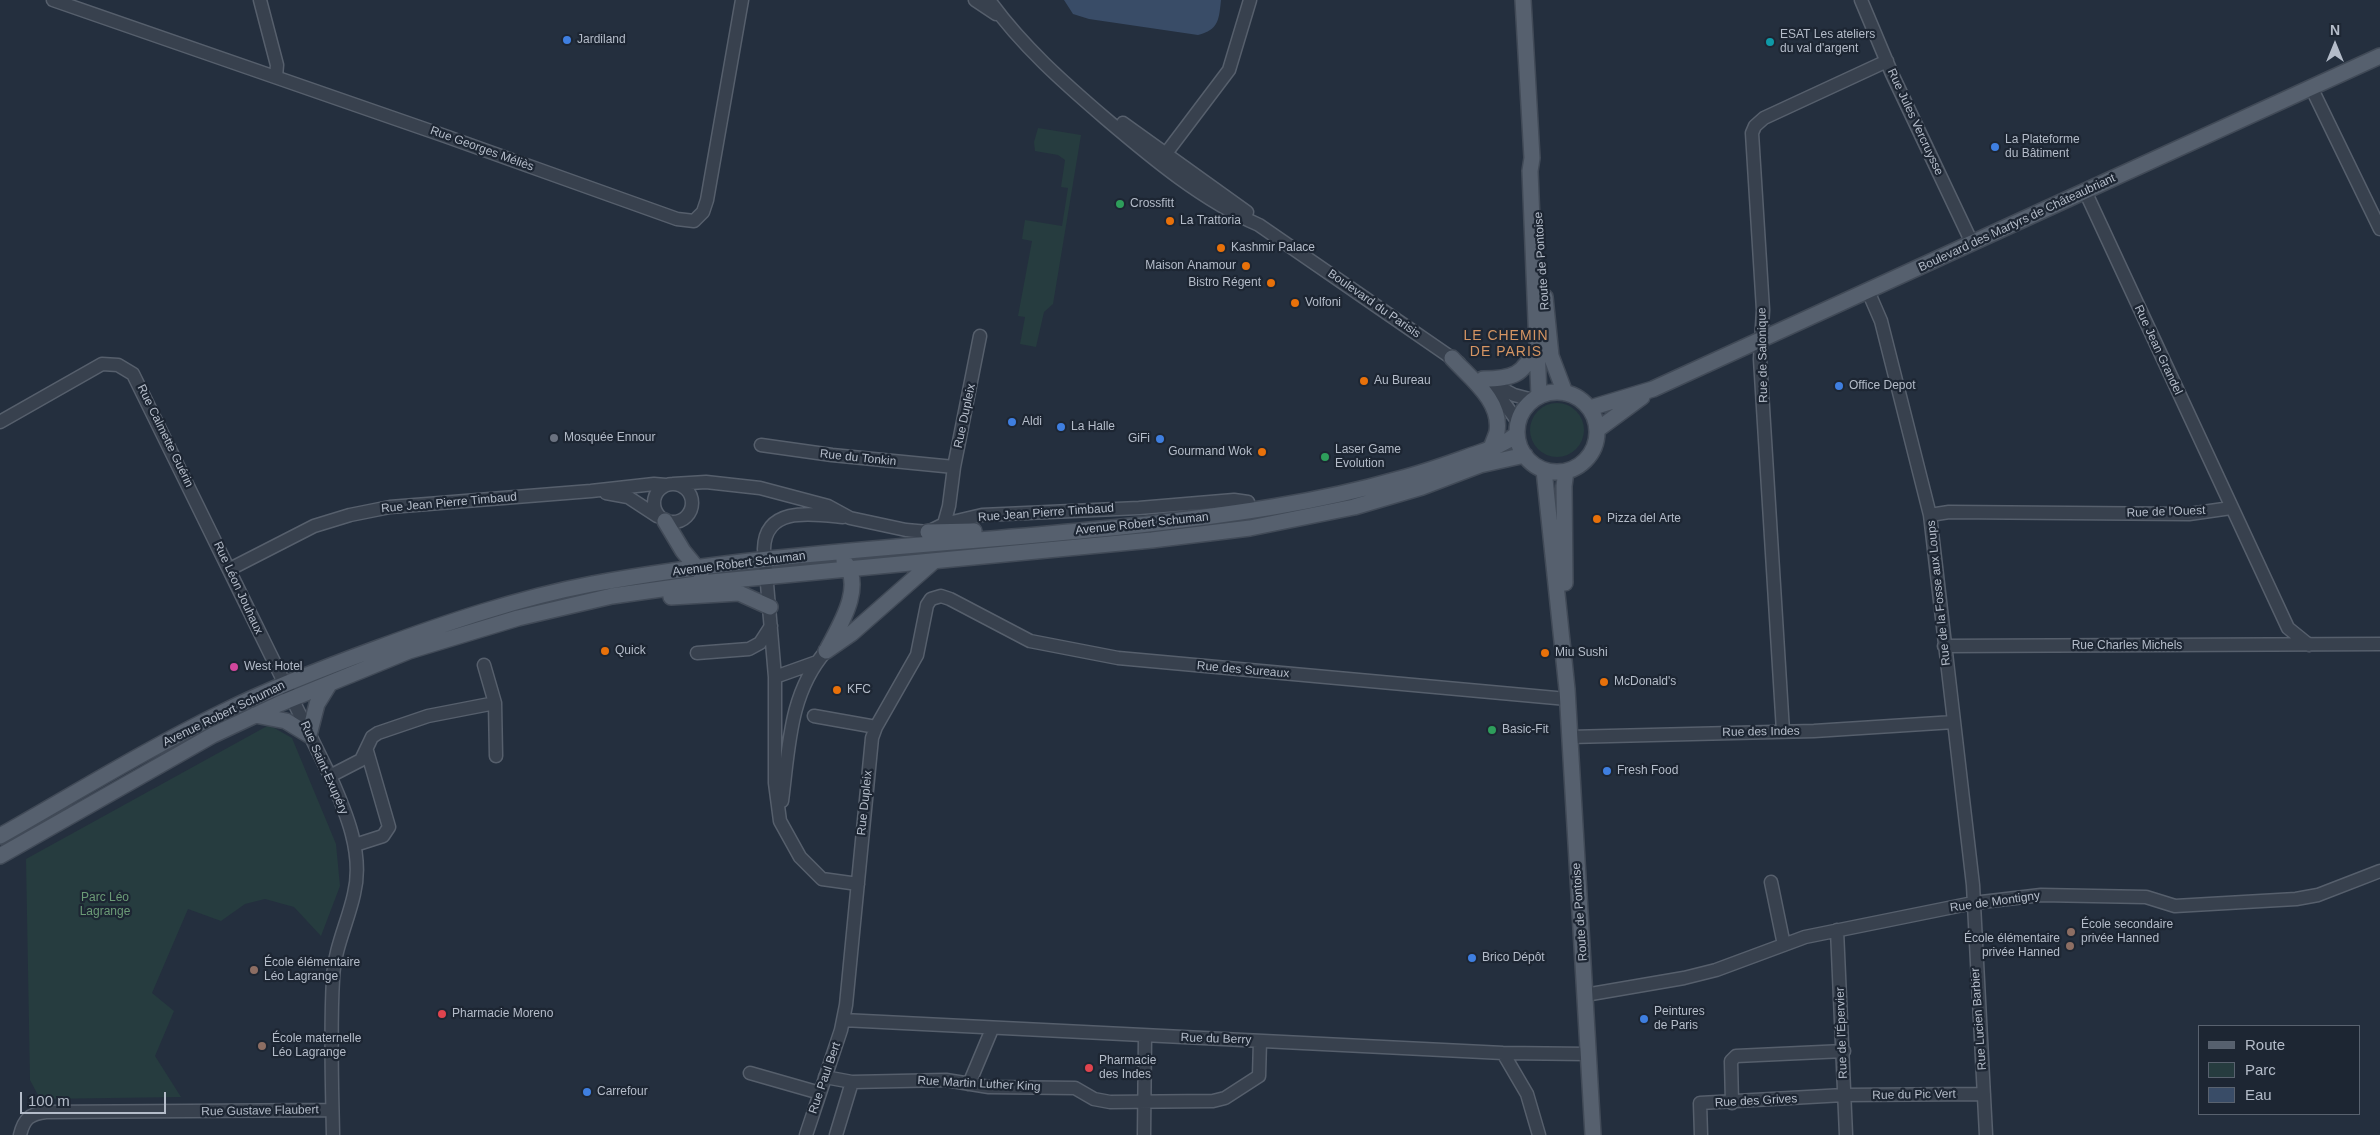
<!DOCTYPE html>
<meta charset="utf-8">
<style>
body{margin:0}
#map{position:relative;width:2380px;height:1135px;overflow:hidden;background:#242f3e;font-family:Helvetica,sans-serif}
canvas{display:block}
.legend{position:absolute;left:2198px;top:1025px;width:162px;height:90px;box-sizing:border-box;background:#1d2633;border:1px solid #59626f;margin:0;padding:6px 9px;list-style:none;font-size:15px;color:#b4bcc9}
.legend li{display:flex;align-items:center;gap:10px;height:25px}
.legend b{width:25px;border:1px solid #59626f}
.north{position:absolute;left:2310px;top:20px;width:50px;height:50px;-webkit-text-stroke:4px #1d2633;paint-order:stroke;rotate:0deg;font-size:14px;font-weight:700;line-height:20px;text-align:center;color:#b4bcc9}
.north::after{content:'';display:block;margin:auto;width:18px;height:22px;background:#b4bcc9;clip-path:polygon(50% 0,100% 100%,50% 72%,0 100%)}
.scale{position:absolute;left:20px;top:1092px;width:146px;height:22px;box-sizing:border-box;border:2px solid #b4bcc9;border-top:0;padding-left:6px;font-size:15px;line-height:18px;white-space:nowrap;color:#b4bcc9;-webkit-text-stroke:4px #1d2633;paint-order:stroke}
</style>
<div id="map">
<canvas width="2380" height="1135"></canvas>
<ul class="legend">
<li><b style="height:6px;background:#56606e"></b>Route</li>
<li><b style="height:14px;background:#263c3f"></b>Parc</li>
<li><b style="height:14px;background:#394c67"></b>Eau</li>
</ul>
<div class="north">N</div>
<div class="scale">100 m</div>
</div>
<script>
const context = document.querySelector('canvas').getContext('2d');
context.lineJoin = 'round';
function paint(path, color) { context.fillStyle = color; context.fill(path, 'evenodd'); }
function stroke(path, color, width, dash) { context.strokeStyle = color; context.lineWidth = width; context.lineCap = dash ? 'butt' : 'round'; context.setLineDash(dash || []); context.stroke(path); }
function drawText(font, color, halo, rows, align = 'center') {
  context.font = font + ' Helvetica,sans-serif'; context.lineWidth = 4.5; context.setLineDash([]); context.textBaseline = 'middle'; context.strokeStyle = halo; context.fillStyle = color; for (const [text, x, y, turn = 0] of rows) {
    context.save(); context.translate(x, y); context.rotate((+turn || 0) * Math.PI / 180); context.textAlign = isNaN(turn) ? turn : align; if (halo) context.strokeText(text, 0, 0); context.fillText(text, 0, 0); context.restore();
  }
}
const green = new Path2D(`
 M1038,128L1081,135L1053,304L1044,312L1036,347L1020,344L1025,317L1018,316L1032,241L1022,239L1025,220L1062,226L1068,188L1061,187L1065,160L1058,155L1035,151L1034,142Z
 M1530 430a27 27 0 1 1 54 0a27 27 0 1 1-54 0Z
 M269,725L292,738L336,844L340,886L321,936L294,907L265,899L245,904L221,921L188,909L152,993L174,1011L155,1056L181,1097L40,1099L30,1080L26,859Z`);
const water = new Path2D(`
 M1064,0H1221C1219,19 1219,30 1198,35L1089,19L1073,14Z`);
const minor = new Path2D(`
 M53,0L445,136L677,219L694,221L703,212L707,200L742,0
 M260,0L277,65L276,77
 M975,0L996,14
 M989,0C1022,46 1064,83 1106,119C1153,159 1202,200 1259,225L1459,363
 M1861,0L1892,74L1972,243
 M2311,87L2380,229
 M1123,123L1247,212
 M1161,160L1229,70L1250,0
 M2085,191L2288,628L2309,645
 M1868,291L1881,321L1930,515L1973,885L1986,1135
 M1482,378L1514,395L1533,400
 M1491,385L1518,422
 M0,422L102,364L118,365L133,374L330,776C346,812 364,854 354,894C348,922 334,949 333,979C330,1030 332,1083 333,1135
 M761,445L832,455L954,467
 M654 503a19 19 0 1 1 38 0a19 19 0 1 1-38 0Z
 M673,484L706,482L760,488L828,506L850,518L906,530L928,532L944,524L982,515L1139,508L1234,500L1248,502
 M606,493L628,497L657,516
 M1930,515L1949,512L2189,514L2231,508
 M843,517C814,514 765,505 764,549L775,677V783L780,821L800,857L822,879L858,884
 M944,524L949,506L954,467L980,336
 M230,569L314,526L350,515L390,507L591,491L654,484L666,485
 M1944,646L2380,644
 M697,653L749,649L760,643L771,626
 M484,665L495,703L496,756
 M775,677L817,662
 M814,716L876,727
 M1783,731L1760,359L1763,310L1752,133L1755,126L1764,118L1887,61
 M1569,737L1814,731L1954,722
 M330,776L361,760L372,737L378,733L428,716L495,703
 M782,801C789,748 789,693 826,651
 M355,845L383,836L389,827L367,751
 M1771,882L1784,945
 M1837,930L1846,1135
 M1585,995L1684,978L1716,970L1805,937L1973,903L2041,895L2146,897L2175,906L2296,899L2318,895L2380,871
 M843,1020L1503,1053L1588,1054
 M1503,1053L1527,1094L1539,1135
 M750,1073L820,1093
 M825,1077L852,1082
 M969,1084L992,1029
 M1732,1103L1731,1061L1736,1056L1844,1051
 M20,1135C24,1119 29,1114 46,1112L332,1110
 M806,1135L841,1030L846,1005L872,738L876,727L917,655L927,605L931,599L941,596L950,599L1030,641L1118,658L1567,699
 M836,1135L852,1082L946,1080L989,1087L1075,1088L1094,1099L1110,1102L1213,1101L1225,1098L1259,1076L1260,1041
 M1144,1135L1145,1037
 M1701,1135L1700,1103L1844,1095L1984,1094`);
const major = new Path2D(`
 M1523,0L1532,158L1530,171L1539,396
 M1545,297L1551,356L1565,393
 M1452,358C1470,378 1502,401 1497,432C1495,438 1492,445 1490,451
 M1483,379C1513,379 1523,375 1536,348
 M1517 432a40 40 0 1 1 80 0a40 40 0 1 1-80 0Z
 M1590,408L1653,389L2380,56
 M1597,430L1642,397
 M1544,470L1567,689L1593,1135
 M665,521L683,551L701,573
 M928,532L974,531
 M1565,583L1564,486L1566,471
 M671,597L739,593L770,607
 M828,648C840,625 865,586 844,561
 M826,651L852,633L934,561
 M255,715L286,721L309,735L317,704L330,683
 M0,836C74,794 147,749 223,712C274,687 326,667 378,648C448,622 519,598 592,584C776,550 963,545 1148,524C1233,514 1316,503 1399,479C1422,473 1445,465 1467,457C1486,450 1501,447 1517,434
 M0,856L213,735L279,704L409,651L518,618L612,596L711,582L1152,540L1250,528L1354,507L1422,487L1480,465L1525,455`);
const markers = [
 [567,40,5,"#3f7fe0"],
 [1770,42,5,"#0f9aa8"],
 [1995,147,5,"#3f7fe0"],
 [1120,204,5,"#2e9e5b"],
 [1170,221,5,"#e8710a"],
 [1221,248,5,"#e8710a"],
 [1246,266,5,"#e8710a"],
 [1271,283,5,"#e8710a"],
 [1295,303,5,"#e8710a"],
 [1364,381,5,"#e8710a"],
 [1839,386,5,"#3f7fe0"],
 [1012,422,5,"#3f7fe0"],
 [1061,427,5,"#3f7fe0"],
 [554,438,5,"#6b7280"],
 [1160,439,5,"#3f7fe0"],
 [1262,452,5,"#e8710a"],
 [1325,457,5,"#2e9e5b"],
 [1597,519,5,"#e8710a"],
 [605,651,5,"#e8710a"],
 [1545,653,5,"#e8710a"],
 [234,667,5,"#d1479c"],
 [1604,682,5,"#e8710a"],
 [837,690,5,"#e8710a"],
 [1492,730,5,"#2e9e5b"],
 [1607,771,5,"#3f7fe0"],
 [2071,932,5,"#8d6e63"],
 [2070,946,5,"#8d6e63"],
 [1472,958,5,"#3f7fe0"],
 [254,970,5,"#8d6e63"],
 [442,1014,5,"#e0444e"],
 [1644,1019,5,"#3f7fe0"],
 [262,1046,5,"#8d6e63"],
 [1089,1068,5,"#e0444e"],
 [587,1092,5,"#3f7fe0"]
];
const poiNames = [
 ["ESAT Les ateliers",1780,35],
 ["du val d'argent",1780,49],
 ["Jardiland",577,40],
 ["La Plateforme",2005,140],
 ["du Bâtiment",2005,154],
 ["Crossfitt",1130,204],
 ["La Trattoria",1180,221],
 ["Kashmir Palace",1231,248],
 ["Maison Anamour",1236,266,"right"],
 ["Bistro Régent",1261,283,"right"],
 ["Volfoni",1305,303],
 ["Au Bureau",1374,381],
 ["Office Depot",1849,386],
 ["Aldi",1022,422],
 ["La Halle",1071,427],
 ["Mosquée Ennour",564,438],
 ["GiFi",1150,439,"right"],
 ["Laser Game",1335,450],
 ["Evolution",1335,464],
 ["Gourmand Wok",1252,452,"right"],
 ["Pizza del Arte",1607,519],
 ["Quick",615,651],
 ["Miu Sushi",1555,653],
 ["West Hotel",244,667],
 ["McDonald's",1614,682],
 ["KFC",847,690],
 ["Basic-Fit",1502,730],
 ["Fresh Food",1617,771],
 ["École secondaire",2081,925],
 ["privée Hanned",2081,939],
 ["École élémentaire",2060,939,"right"],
 ["privée Hanned",2060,953,"right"],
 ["Brico Dépôt",1482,958],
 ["École élémentaire",264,963],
 ["Léo Lagrange",264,977],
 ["Peintures",1654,1012],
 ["de Paris",1654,1026],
 ["Pharmacie Moreno",452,1014],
 ["École maternelle",272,1039],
 ["Léo Lagrange",272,1053],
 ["Pharmacie",1099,1061],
 ["des Indes",1099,1075],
 ["Carrefour",597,1092]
];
const streetNames = [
 ["Rue Jules Vercruysse",1915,122,65],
 ["Rue Georges Méliès",482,149,20],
 ["Boulevard des Martyrs de Châteaubriant",2017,223,-25],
 ["Route de Pontoise",1542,261,-94],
 ["Boulevard du Parisis",1374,304,35],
 ["Rue Jean Grandel",2158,350,65],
 ["Rue de Salonique",1763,355,-91],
 ["Rue Dupleix",965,416,-78],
 ["Rue Calmette Guérin",165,436,64],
 ["Rue du Tonkin",858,458,6],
 ["Rue Jean Pierre Timbaud",449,503,-5],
 ["Rue de l'Ouest",2166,512,-2],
 ["Rue Jean Pierre Timbaud",1046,513,-4],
 ["Avenue Robert Schuman",1142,524,-6],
 ["Avenue Robert Schuman",739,564,-7],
 ["Rue Léon Jouhaux",238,588,65],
 ["Rue de la Fosse aux Loups",1939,593,-96],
 ["Rue Charles Michels",2127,646],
 ["Rue des Sureaux",1243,670,5],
 ["Avenue Robert Schuman",224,714,-26],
 ["Rue des Indes",1761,732,-1],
 ["Rue Saint-Exupéry",324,768,66],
 ["Rue Dupleix",865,803,-84],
 ["Rue de Montigny",1995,902,-8],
 ["Route de Pontoise",1580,912,-94],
 ["Rue Lucien Barbier",1979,1019,-94],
 ["Rue de l'Épervier",1842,1033,-92],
 ["Rue du Berry",1216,1039,2],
 ["Rue Paul Bert",825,1078,-71],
 ["Rue Martin Luther King",979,1084,3],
 ["Rue du Pic Vert",1914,1095,-1],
 ["Rue des Grives",1756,1101,-3],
 ["Rue Gustave Flaubert",260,1111,-1]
];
const parkNames = [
 ["Parc Léo",105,898],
 ["Lagrange",105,912]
];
const neighbourhoodNames = [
 ["LE CHEMIN",1506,336],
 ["DE PARIS",1506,352]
];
paint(green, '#263c3f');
paint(water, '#394c67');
stroke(minor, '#565f6c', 15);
stroke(major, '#414a57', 18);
stroke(minor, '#38414e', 12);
stroke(major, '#56606e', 15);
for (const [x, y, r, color] of markers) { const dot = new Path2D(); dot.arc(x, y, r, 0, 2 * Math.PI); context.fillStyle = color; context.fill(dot); stroke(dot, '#1d2633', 2); }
drawText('12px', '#b4bcc9', '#1d2633', poiNames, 'left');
drawText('12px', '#b4bcc9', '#1d2633', streetNames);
drawText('12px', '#6b9a76', '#1d2633', parkNames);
context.letterSpacing = '1px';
drawText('14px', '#d59563', '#1d2633', neighbourhoodNames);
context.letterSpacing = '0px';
</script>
